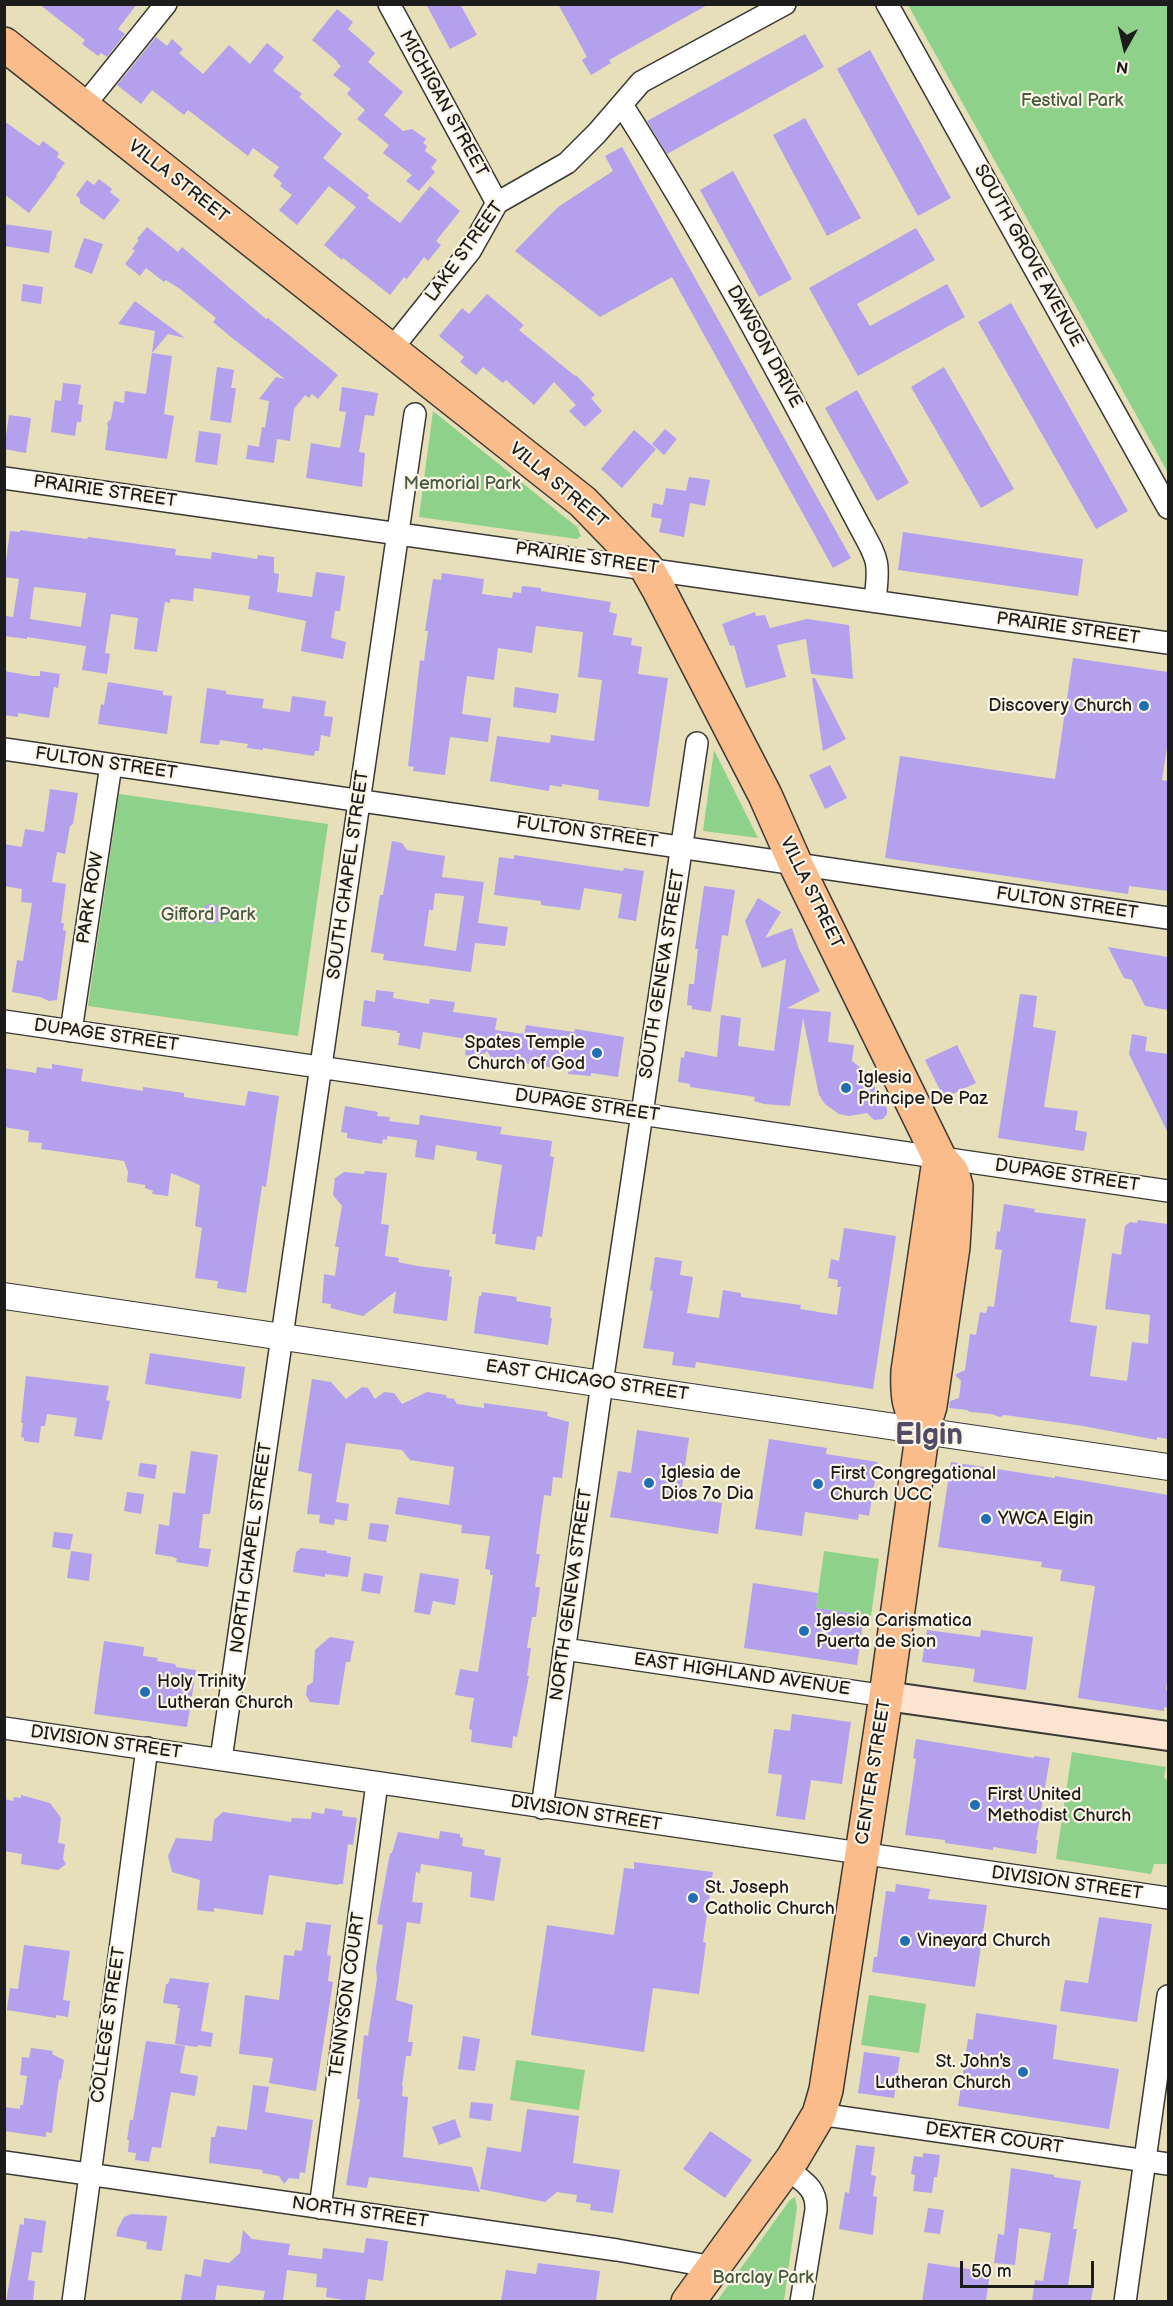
<!DOCTYPE html>
<style>
body{margin:0}
#map{position:relative;width:1173px;height:2306px;overflow:hidden;background:#e7dfb9;font-family:"Balsamiq Sans",sans-serif}
canvas{display:block}
.frame{position:absolute;inset:0;border:6px solid #1c1c1c;pointer-events:none}
.north{position:absolute;left:1095px;top:18px;width:60px;height:60px;-webkit-text-stroke:4px #fcf5e5;paint-order:stroke;rotate:188deg;font-size:16px;font-weight:700;line-height:24px;text-align:center;color:#1c1c1c}
.north::after{content:'';display:block;margin:auto;width:21px;height:27px;background:#1c1c1c;clip-path:polygon(50% 0,100% 100%,50% 72%,0 100%)}
.scale{position:absolute;left:960px;top:2261px;width:134px;height:27px;box-sizing:border-box;border:3px solid #1c1c1c;border-top:0;padding-left:8px;font-size:18px;line-height:21px;white-space:nowrap;color:#1c1c1c;-webkit-text-stroke:4px #fcf5e5;paint-order:stroke}
</style>
<div id="map">
<canvas width="1173" height="2306"></canvas>
<div class="frame"></div>
<div class="north">N</div>
<div class="scale">50 m</div>
</div>
<script>
const context = document.querySelector('canvas').getContext('2d');
context.lineJoin = 'round';
function paint(path, color) { context.fillStyle = color; context.fill(path, 'evenodd'); }
function stroke(path, color, width, dash) { context.strokeStyle = color; context.lineWidth = width; context.lineCap = dash ? 'butt' : 'round'; context.setLineDash(dash || []); context.stroke(path); }
function drawText(font, color, halo, rows, align = 'center') {
  context.font = font + ' "Balsamiq Sans",sans-serif'; context.lineWidth = 4.5; context.setLineDash([]); context.textBaseline = 'middle'; context.strokeStyle = halo; context.fillStyle = color; for (const [text, x, y, turn = 0] of rows) {
    context.save(); context.translate(x, y); context.rotate((+turn || 0) * Math.PI / 180); context.textAlign = isNaN(turn) ? turn : align; if (halo) context.strokeText(text, 0, 0); context.fillText(text, 0, 0); context.restore();
  }
}
const green = new Path2D(`
 M908,5H1168V473L1139,420Z
 M433,411L577,527L581,536L577,539L419,517Z
 M714,750L758,838L703,831Z
 M119,794L328,824L298,1036L88,1006Z
 M824,1551L879,1559L871,1616L816,1608Z
 M1072,1752L1166,1767L1164,1777L1168,1782V1864H1154L1151,1874L1056,1859Z
 M869,1995L926,2004L919,2053L861,2045Z
 M516,2060L585,2070L579,2110L510,2100Z
 M795,2197L797,2207L784,2301H717L790,2200Z`);
const building = new Path2D(`
 M39,4H137L118,29L125,34L107,57L101,53L98,56L82,44L85,40Z
 M426,4H460L477,35L450,49Z
 M558,4H709L609,60L611,63L591,75L582,60L587,57Z
 M337,9L353,22L348,29L375,53L368,62L403,92L384,115L403,131L412,129L426,139L423,143L427,146L425,151L437,160L431,168L435,172L419,191L406,181L412,175L383,153L389,145L357,119L365,110L347,94L351,89L333,75L341,66L337,63L338,62L312,40Z
 M805,34L824,67L667,154L647,121Z
 M156,37L167,46L172,39L183,49L179,53L203,74L229,45L250,64L267,43L284,57L273,71L302,94L299,97L342,134L323,158L369,195L367,198L400,223L430,186L460,211L436,241L441,245L428,261L424,257L407,279L404,277L390,295L343,258L342,260L324,245L356,207L342,196L329,186L297,225L279,210L292,195L280,186L282,183L273,176L279,167L253,148L248,156L188,110L184,115L152,90L141,104L117,85Z
 M870,50L951,198L918,216L837,69Z
 M805,118L861,218L827,236L773,135Z
 M4,121L39,146L43,141L59,153L57,157L65,163L56,175L57,176L29,213L4,194Z
 M622,147L851,558L833,568L672,277L600,317L515,251L558,207L613,171L605,156Z
 M733,171L792,279L759,297L700,190Z
 M99,179L112,189L110,192L120,200L104,220L80,203V199L76,195L87,180L94,185Z
 M4,224L52,231L49,253L4,246Z
 M147,227L178,252L182,247L266,319L268,318L338,375L318,399L312,394L309,398L305,395L294,409L290,441L277,439L274,463L246,459L248,445L259,447L262,427L265,428L269,401L259,399L276,377L285,379L231,337L213,322L216,318L180,289L166,280L164,282L146,268L140,276L125,264L135,251L132,249L139,240L137,239Z
 M916,228L935,260L857,304L870,326L947,284L965,317L858,376L809,288Z
 M84,238L103,244L92,274L74,267Z
 M23,284L43,287L41,304L21,301Z
 M487,294L524,325L519,330L575,376L576,375L595,395L591,398L602,411L585,427L569,411L576,405L554,382L534,405L506,380L503,383L483,367L476,375L460,362L464,357L439,336L462,308L469,314Z
 M135,301L185,338L168,334L152,353L172,356L164,414L174,416L167,459L105,450L108,427L107,423L111,419L114,401L124,403L125,391L146,394L155,331L118,324Z
 M1011,303L1128,511L1096,529L978,322Z
 M217,367L234,370L231,388H236L231,423L210,420Z
 M944,367L1014,489L981,508L911,387Z
 M63,383L81,385L78,404L83,405L81,422H77L75,436L51,432L55,400L61,401Z
 M342,387L378,393L374,416L365,415L359,452L365,453L362,487L306,478L311,443L340,448L346,412L339,411Z
 M857,390L909,483L877,501L825,408Z
 M9,415L31,418L26,453L4,449Z
 M665,429L677,439L664,455L652,444Z
 M634,430L656,449L622,488L601,469Z
 M199,431L221,434L217,465L195,462Z
 M689,477L710,480L705,506L690,503L684,537L659,532L662,519L651,517L653,503L663,505L666,488L686,491Z
 M20,530L87,539L88,537L176,549L175,555L211,559L212,552L257,559L258,555L274,557V573L279,574L277,592L312,597L316,572L345,576L340,611H335L331,638L346,642L343,659L301,651L306,621L248,609L250,596L194,588L193,601L170,599V603L165,602L157,652L134,649L138,618L111,614L105,653L110,654L107,674L82,670L86,646L27,637V639L4,636L6,616L13,617L19,579L4,577L10,531L20,532ZM34,587L86,593L81,627L30,619Z
 M903,532L1083,559L1078,596L898,570Z
 M442,573L484,579L482,594L512,598L513,592L521,593L522,586L541,588V591L611,602L609,612L617,614L613,635L632,638L631,645L642,647L638,674L668,678L649,807L598,800L599,790L562,784V787L550,785L549,791L490,781L497,736L550,743L551,735L594,741L602,680L578,677L583,632L536,626L532,653L498,648L494,680L467,676L462,714L491,718L488,742L450,737L445,775L413,771L414,767L408,766L420,660L424,661L428,631H425L433,579L441,580Z
 M755,612L756,616L765,615L770,628L807,619L849,625L853,679L811,674L806,639L777,645L786,677L746,688L734,645L730,646L722,624Z
 M1073,658L1168,672V741L1162,780L1168,781V891L1129,886L1128,894L885,858L900,756L1055,779Z
 M4,671L33,676H40V671L60,674L58,688L54,687L49,718L18,713V717L4,715Z
 M812,678H815L846,739L823,751Z
 M108,682L163,691V695L172,696L167,734L98,724L101,704L104,705Z
 M515,687L559,694L556,713L513,707Z
 M207,688L226,691V694L264,699L262,708L290,712L292,696L326,701L324,716L333,717L330,737L321,735L319,751H315L314,756L263,748V750L247,748L248,744L220,740L219,745L200,743Z
 M830,765L847,798L825,809L809,775Z
 M50,789L78,793L73,824L70,826L65,854L57,852L52,882L66,884L61,923H64L63,930L66,931L57,1000L49,1001L40,997L12,992L17,960L23,961L32,903L21,902L22,889L4,886V844L22,847L25,829L44,832Z
 M392,841L402,843L407,850L445,856L442,877L484,882L478,923L508,927L505,946L475,943L471,972L383,960L384,954L371,952L380,895H383ZM435,893L464,896L456,951L424,946L429,910H433Z
 M514,855L602,868L623,871L624,868L644,871L636,921L618,918L622,894L584,888L580,910L541,905V901L494,895L499,857L514,859Z
 M704,886L735,890L728,936L722,935L711,1012L692,1009V1006L687,1005L689,984H694L698,949H695Z
 M758,898L781,912L765,938L792,928L799,949L820,991L787,1008L831,1012L828,1042L854,1045L852,1061L869,1074L874,1083L877,1100L887,1108V1114L883,1119L874,1120L867,1113L849,1116L839,1114L825,1104L819,1095L803,1018L790,1106L764,1104L754,1101L755,1097L690,1087V1084L678,1082L681,1057L684,1058L685,1051L717,1057L721,1015L741,1018L738,1046L774,1051L786,959L762,968L745,921Z
 M201 914a10 10 0 1 1 20 0a10 10 0 1 1-20 0Z
 M1108,947L1168,957V1010L1145,1006L1132,980L1124,978Z
 M376,990L394,992L393,998L429,1004L430,999L455,1002L453,1012L497,1018L495,1030L524,1034L526,1025L574,1032L575,1029L624,1037L618,1077L591,1073V1076L568,1074L569,1070L508,1061L501,1060L495,1064L487,1051L476,1062L472,1056L465,1055L467,1039L423,1032L420,1049L398,1045L400,1033H397V1031L361,1026L364,1000L375,1002Z
 M1020,994L1037,996L1033,1027L1056,1031L1044,1107L1078,1111L1075,1130L1087,1132L1084,1151L998,1138Z
 M1132,1034L1147,1037L1145,1051L1168,1054V1133L1129,1054Z
 M957,1045L976,1083L944,1098L925,1060Z
 M52,1064L83,1069L81,1081L143,1091V1087L184,1093V1097L245,1106L248,1091L279,1096L266,1187L262,1186L246,1293L217,1288L218,1281L195,1278L202,1228L195,1226L200,1185L171,1173L168,1196L152,1194L153,1191L145,1188V1185L127,1182L128,1172L124,1161L41,1149L42,1143L28,1142L29,1131L4,1127V1068L36,1073L37,1067L52,1069Z
 M345,1106L378,1112L377,1116L390,1117L389,1121L419,1125L420,1115L502,1127L500,1134L552,1141L550,1156L554,1157L542,1237L537,1236L535,1250L495,1244L496,1234H492L502,1165L476,1160L477,1152L436,1145L434,1160L415,1157L417,1140L387,1136V1140L383,1139L382,1144L347,1138V1133L341,1132Z
 M365,1171L387,1173L381,1224L389,1225L385,1256L399,1258L398,1262L417,1266L450,1270L449,1276L452,1277L447,1321L393,1313L396,1291L363,1316L330,1308L331,1304L322,1303L324,1274L335,1276L339,1247H335L342,1206L333,1195L335,1178L344,1172L364,1174Z
 M1004,1204L1035,1209L1034,1212L1086,1219L1070,1322L1097,1326L1090,1376L1127,1381L1132,1342L1148,1344L1150,1315L1105,1309L1112,1253L1121,1255L1125,1226L1130,1222L1137,1223L1138,1220L1168,1224V1439L1157,1437V1440L1083,1426L1012,1416L1004,1415L1000,1417L992,1414L970,1412L967,1410L949,1408L950,1401L959,1398L961,1381L955,1375L965,1370L970,1334L976,1335L980,1312L986,1313L988,1306L994,1307L1002,1250L995,1249L997,1231L1000,1232Z
 M844,1228L896,1236L873,1389L696,1362L695,1368L672,1365L674,1352L643,1348L653,1291L650,1290L655,1257L682,1261L680,1275L693,1277L687,1313L719,1318L723,1290L741,1293V1297L801,1305L800,1309L837,1315L841,1287H837L838,1280L828,1278L831,1259L839,1261Z
 M482,1292L517,1297L516,1301L551,1307L550,1318H552L548,1345L474,1333L479,1296H481Z
 M150,1353L245,1367L241,1399L145,1384Z
 M26,1376L109,1386L106,1400L110,1401L102,1440L74,1436L77,1418L47,1414L45,1426H41L39,1443L24,1441V1438L21,1437L23,1423H21Z
 M312,1379L331,1382L346,1399L362,1387L368,1388L375,1399L384,1392L394,1393L402,1404L427,1392L446,1395L447,1398L454,1399L457,1404L484,1408V1403L548,1412L547,1416L569,1422L562,1478L553,1477L551,1496L544,1495L536,1554H540L535,1587H540L536,1617H532L527,1648H531L527,1676H529L517,1737L513,1736L512,1748L471,1742L472,1730L469,1729L474,1698L455,1695L460,1669L478,1672L493,1575H490V1570L485,1569L490,1536L461,1533L462,1525L395,1514L398,1497L449,1505L454,1467L410,1460L402,1450L346,1443L336,1502L349,1504L347,1521L335,1519L334,1525L319,1523L320,1515L307,1514L312,1474L298,1471Z
 M637,1430L689,1438L681,1493L695,1495V1499L722,1503L718,1534L610,1517L618,1471L631,1473Z
 M769,1439L827,1448L826,1454L878,1462L869,1516L859,1514L858,1520L805,1512L802,1536L755,1529Z
 M191,1451L218,1455L210,1514H203L199,1548L211,1549L208,1567L176,1562L177,1559L173,1557L155,1554L159,1524L169,1526L173,1492L185,1494Z
 M951,1462L1055,1478V1476L1168,1495V1671L1166,1690H1168V1708L1164,1707V1711L1078,1698L1095,1586L1060,1581L1062,1570L1041,1567L1042,1562L938,1547Z
 M140,1463L157,1465L155,1479L138,1476Z
 M127,1492L144,1494L141,1514L124,1511Z
 M370,1523L389,1525L386,1542L368,1539Z
 M54,1532L73,1534L70,1550L52,1547Z
 M301,1548L327,1551V1553L351,1557L348,1577L325,1574V1577L293,1572L296,1552Z
 M71,1551L92,1554L89,1581L67,1578Z
 M364,1573L383,1576L380,1594L361,1591Z
 M420,1573L459,1579L455,1605L433,1601L430,1615L414,1612Z
 M753,1583L818,1593L816,1608L864,1615L857,1665L744,1648Z
 M927,1630L980,1637L981,1630L1033,1637L1026,1690L973,1682L975,1669L922,1662Z
 M330,1637L354,1641L350,1662H346L339,1705L310,1702L306,1695L307,1686L313,1682L315,1650Z
 M104,1641L144,1647L143,1656L158,1658L157,1661L175,1664L176,1667L196,1670L187,1727L94,1714Z
 M792,1714L851,1722L842,1784L811,1780L805,1820L776,1816L782,1775L768,1773L774,1729L790,1731Z
 M916,1739L1034,1758V1756L1050,1758L1036,1840H1038L1036,1854L993,1847V1850L945,1843V1840L905,1835L916,1759L913,1758Z
 M21,1795L50,1803L61,1818L58,1843L65,1844L63,1859L66,1864L58,1870L21,1864L22,1854L4,1851V1799L13,1801L14,1797L21,1798Z
 M325,1808L343,1811L342,1816L357,1818L353,1845L348,1844L343,1884H338V1885L269,1875L263,1915L214,1908V1912L197,1910L200,1880L172,1872L168,1856L176,1838L212,1841L214,1820L223,1812L291,1822L292,1818L311,1819L312,1812L324,1814Z
 M440,1831L460,1834V1837L463,1838L462,1846L485,1850L484,1855L501,1858L494,1901L470,1897L472,1872L421,1864L420,1873L416,1872L412,1902L423,1903L420,1924L407,1922L396,2000L413,2005L408,2042H413L411,2056H406L402,2086H403L402,2096L408,2097L403,2157L472,2167L480,2192L369,2177L367,2188L346,2185L360,2099H357L364,2035L368,2036L377,1979L376,1968L383,1925L377,1924L390,1853H392L398,1832L439,1839Z
 M634,1862L713,1872L703,1942L706,1943L699,1994L653,1988L644,2052L531,2035L547,1925L614,1935L624,1868L634,1869Z
 M896,1884L930,1889L928,1899L987,1905L975,1987L872,1972L874,1957H877L886,1891L895,1892Z
 M1099,1917L1152,1924L1137,2022L1060,2011L1065,1980L1088,1983Z
 M306,1922L331,1925L327,1955L331,1956L328,1981L333,1982L316,2091L269,2083L273,2058L239,2054L245,1995L279,2000L284,1955L294,1956L295,1950L302,1951Z
 M24,1945L70,1951L63,2000L70,2001L68,2017L56,2015V2018L7,2010L10,1988L18,1989Z
 M170,1978L209,1983L201,2031L213,2033L211,2047L198,2045L197,2047L175,2044L180,2008H177L178,2005L163,2003L166,1984H168Z
 M976,2013L1057,2025L1053,2059L1119,2069L1109,2129L958,2106L968,2039L973,2040Z
 M463,2036L480,2039L475,2071L458,2069Z
 M146,2041L185,2046L180,2073L198,2076L195,2096L171,2092L161,2148L152,2147L149,2162L135,2160L136,2153L128,2152L129,2140H127L130,2120H133Z
 M31,2048L53,2051L52,2054L64,2060L61,2080L59,2079L52,2133L46,2132V2137L4,2131V2107L20,2109V2105H23L27,2076L20,2075L22,2057L29,2058Z
 M864,2052L900,2057L894,2098L858,2093Z
 M253,2085L269,2087L265,2112L313,2120L305,2173L300,2172L299,2179L289,2178L284,2184L279,2176L262,2173L263,2170L209,2163L211,2137H215L217,2126L247,2130Z
 M471,2102L493,2104L491,2121L469,2118Z
 M527,2109L579,2116L573,2163L620,2170L613,2213L590,2210L591,2204L576,2202L577,2195L557,2192L545,2202L480,2189L487,2147L521,2152Z
 M455,2119L461,2137L439,2145L432,2127Z
 M710,2131L752,2160L725,2198L683,2169Z
 M856,2145L875,2147L871,2175L876,2176L873,2196L877,2197L873,2235L839,2229L845,2192L849,2193Z
 M923,2153L940,2155L937,2177H934L932,2193L913,2191L915,2175L911,2174L914,2156L923,2157Z
 M1011,2168L1054,2175V2177L1081,2181L1073,2229H1077L1068,2285L1093,2288L1091,2301H1032L1035,2280L1043,2281L1051,2233L1019,2228L1015,2265L994,2263L998,2234L1004,2235Z
 M928,2208L944,2210L940,2234L924,2232Z
 M131,2214L167,2216L162,2251L146,2249L147,2242L116,2236L118,2228L124,2217Z
 M24,2218L46,2221L42,2253L32,2252L28,2280L35,2281L33,2301H6L20,2224L24,2225Z
 M243,2230L252,2239L290,2244L288,2255L322,2259L323,2248L364,2253L366,2238L388,2241L383,2281L368,2279L365,2301L344,2300L326,2297L327,2288L316,2287L317,2274L287,2270L283,2301H263L265,2291L217,2285L215,2301H181L185,2274L201,2277L204,2259L229,2263L240,2253Z
 M538,2263L600,2271L596,2301H501L506,2270L536,2274Z
 M928,2263L990,2272L986,2301H922Z`);
const minor = new Path2D(`
 M389,4L497,203
 M887,4L1168,508
 M622,105C709,241 784,384 860,527C878,560 880,561 875,600
 M83,107L166,4
 M390,351L470,251L497,203L567,163L597,133L641,82L785,4
 M4,478L1168,643
 M4,749L1168,918
 M4,1021L1168,1191
 M71,1031L111,765
 M564,1649L886,1696
 M4,1728L1168,1898
 M221,1759L415,414
 M542,1808L602,1383L697,743
 M819,2114L1168,2164
 M4,2162L617,2250L714,2267
 M786,2168C802,2181 817,2187 816,2210L801,2302
 M320,2208L377,1783
 M73,2302L147,1748
 M1125,2302L1168,1996`);
const tertiary = new Path2D(`
 M4,1296L1168,1467`);
const secondary = new Path2D(`
 M886,1696L1168,1736`);
const primary = new Path2D(`
 M4,44L583,502L646,567L658,588L765,795L796,865L939,1157L952,1172L956,1186L955,1213L953,1247L930,1406L923,1429L886,1696L826,2090L819,2114L793,2158L688,2302
 M923,1429C908,1412 907,1393 908,1371L938,1167`);
const markers = [
 [1144,706,6,"#1f6fb2"],
 [597,1053,6,"#1f6fb2"],
 [846,1088,6,"#1f6fb2"],
 [649,1483,6,"#1f6fb2"],
 [818,1484,6,"#1f6fb2"],
 [986,1519,6,"#1f6fb2"],
 [804,1631,6,"#1f6fb2"],
 [145,1692,6,"#1f6fb2"],
 [975,1805,6,"#1f6fb2"],
 [693,1898,6,"#1f6fb2"],
 [905,1941,6,"#1f6fb2"],
 [1023,2072,6,"#1f6fb2"]
];
const parkNames = [
 ["Festival Park",1072,101],
 ["Memorial Park",462,484],
 ["Gifford Park",208,915],
 ["Barclay Park",763,2278]
];
const streetNames = [
 ["MICHIGAN STREET",443,104,61],
 ["VILLA STREET",178,182,38],
 ["LAKE STREET",465,252,-54],
 ["SOUTH GROVE AVENUE",1028,256,61],
 ["DAWSON DRIVE",764,347,61],
 ["VILLA STREET",558,486,40],
 ["PRAIRIE STREET",105,492,8],
 ["PRAIRIE STREET",587,559,8],
 ["PRAIRIE STREET",1068,629,8],
 ["FULTON STREET",106,764,8],
 ["FULTON STREET",587,833,8],
 ["SOUTH CHAPEL STREET",349,875,-82],
 ["VILLA STREET",811,893,64],
 ["PARK ROW",91,898,-81],
 ["FULTON STREET",1067,904,8],
 ["SOUTH GENEVA STREET",663,974,-81],
 ["DUPAGE STREET",106,1036,8],
 ["DUPAGE STREET",587,1106,8],
 ["DUPAGE STREET",1067,1176,8],
 ["EAST CHICAGO STREET",587,1381,8],
 ["NORTH CHAPEL STREET",252,1548,-82],
 ["NORTH GENEVA STREET",572,1595,-82],
 ["EAST HIGHLAND AVENUE",742,1675,8],
 ["DIVISION STREET",106,1743,8],
 ["CENTER STREET",874,1772,-81],
 ["DIVISION STREET",586,1814,9],
 ["DIVISION STREET",1067,1884,8],
 ["TENNYSON COURT",348,1995,-82],
 ["COLLEGE STREET",109,2025,-82],
 ["DEXTER COURT",994,2139,8],
 ["NORTH STREET",360,2213,8]
];
const poiNames = [
 ["Discovery Church",1132,706,"right"],
 ["Spates Temple",585,1043,"right"],
 ["Church of God",585,1064,"right"],
 ["Iglesia",858,1078],
 ["Principe De Paz",858,1099],
 ["Iglesia de",661,1473],
 ["Dios 7o Dia",661,1494],
 ["First Congregational",830,1474],
 ["Church UCC",830,1495],
 ["YWCA Elgin",998,1519],
 ["Iglesia Carismatica",816,1621],
 ["Puerta de Sion",816,1642],
 ["Holy Trinity",157,1682],
 ["Lutheran Church",157,1703],
 ["First United",987,1795],
 ["Methodist Church",987,1816],
 ["St. Joseph",705,1888],
 ["Catholic Church",705,1909],
 ["Vineyard Church",917,1941],
 ["St. John's",1011,2062,"right"],
 ["Lutheran Church",1011,2083,"right"]
];
const townNames = [
 ["Elgin",929,1436]
];
paint(green, '#8ed18a');
paint(building, '#b3a1ed');
stroke(minor, '#3a3934', 24);
stroke(tertiary, '#3a3934', 28);
stroke(secondary, '#3a3934', 32);
stroke(primary, '#3a3934', 36);
stroke(minor, '#fff', 21);
stroke(tertiary, '#fff', 26);
stroke(secondary, '#fde4d0', 28);
stroke(primary, '#f9bc8a', 33);
for (const [x, y, r, color] of markers) { const dot = new Path2D(); dot.arc(x, y, r, 0, 2 * Math.PI); context.fillStyle = color; context.fill(dot); stroke(dot, '#fcf5e5', 2); }
drawText('18px', '#445b42', '#fcf5e5', parkNames);
drawText('18px', '#1c1c1c', '#fcf5e5', streetNames);
drawText('18px', '#1c1c1c', '#fcf5e5', poiNames, 'left');
drawText('bold 30px', '#514b65', '#fcf5e5', townNames);
</script>
